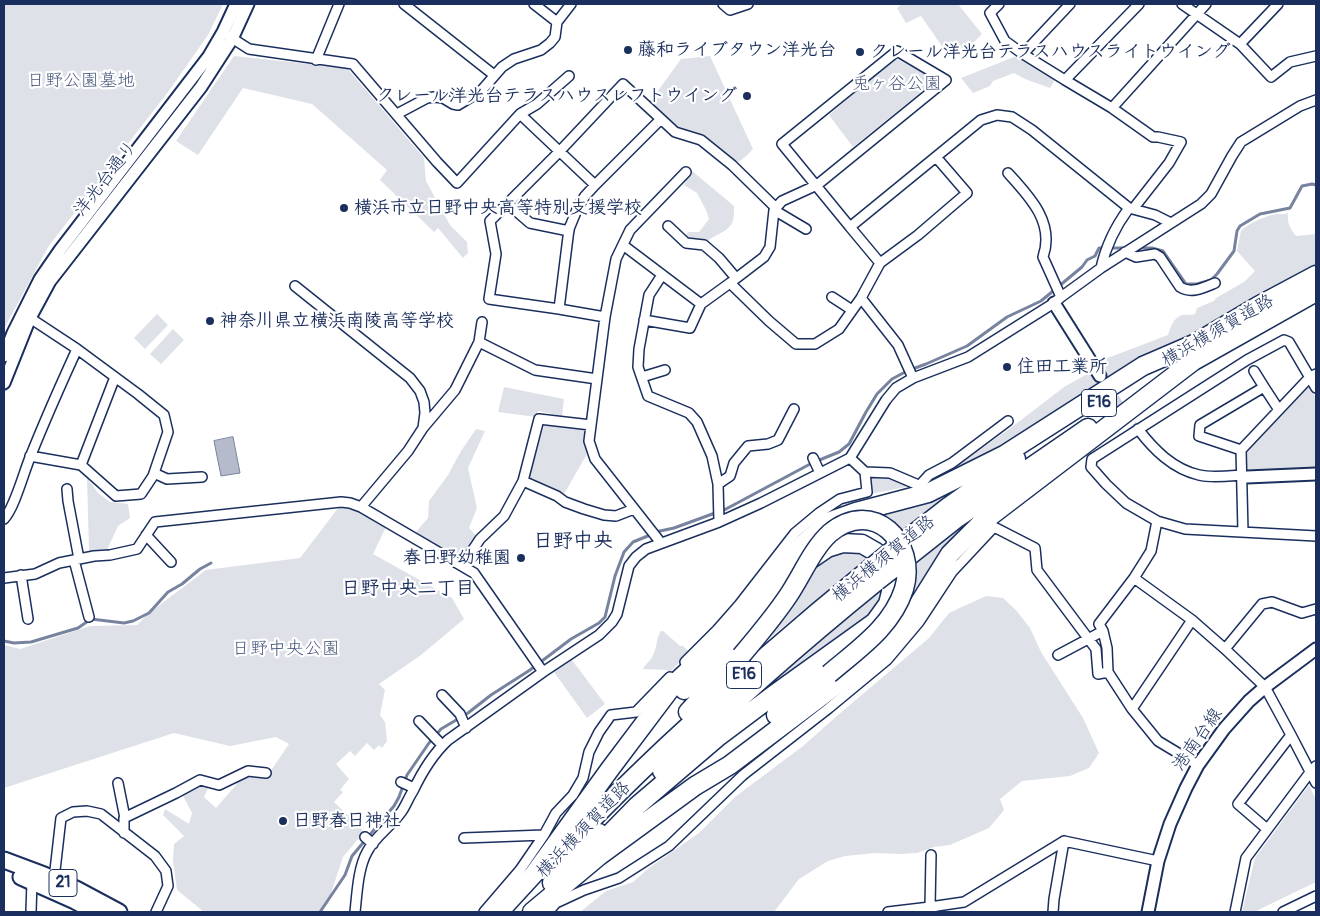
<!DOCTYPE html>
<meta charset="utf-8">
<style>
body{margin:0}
#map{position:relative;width:1320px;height:916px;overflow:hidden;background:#fff;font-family:Pangolin,sans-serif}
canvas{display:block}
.frame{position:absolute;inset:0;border:5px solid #1b2f5e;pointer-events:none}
</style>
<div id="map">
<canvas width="1320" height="916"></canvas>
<div class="frame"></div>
</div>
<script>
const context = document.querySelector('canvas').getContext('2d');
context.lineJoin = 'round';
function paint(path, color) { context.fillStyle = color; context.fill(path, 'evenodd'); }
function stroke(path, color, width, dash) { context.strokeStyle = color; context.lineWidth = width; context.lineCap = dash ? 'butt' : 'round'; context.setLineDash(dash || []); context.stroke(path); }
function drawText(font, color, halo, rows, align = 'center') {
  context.font = font + ' Pangolin,"Klee One",sans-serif'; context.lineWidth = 4.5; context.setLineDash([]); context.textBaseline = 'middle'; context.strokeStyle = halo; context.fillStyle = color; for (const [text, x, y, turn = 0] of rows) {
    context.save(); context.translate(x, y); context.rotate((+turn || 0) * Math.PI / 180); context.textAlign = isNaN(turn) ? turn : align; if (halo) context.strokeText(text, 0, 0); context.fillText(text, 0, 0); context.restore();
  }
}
const green = new Path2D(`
 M4,4H223L208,35L168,92L48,247L4,329Z
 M900,4H958L982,34L968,48L946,52L921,16L906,23L897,8L901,5Z
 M1019,55L1056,78L1050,88L1025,79L1014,73L993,81L990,86L973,93L961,78Z
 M234,56L347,68L424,158L426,181L450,225L467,242L468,253L463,258L438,228L434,232L380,180L387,170L312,104L243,88L198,155L176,141Z
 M710,56L753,149C747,155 743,161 734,163L678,129L648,102L652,99L681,59Z
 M895,58L936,80L853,147L829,115Z
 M691,170L734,206C734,211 734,219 732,223C727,233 713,235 705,243L684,238L688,232H699L709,219L706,210L697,193L684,185Z
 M1288,213C1287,222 1290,229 1296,236L1316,234V275L1006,449L935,481L934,478L937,475L957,466L1012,427L1064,387L1089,373L1093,378L1101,370L1097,362L1168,335C1170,328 1174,317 1182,315C1187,314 1190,316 1195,314L1197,308L1214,301L1216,298L1244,282L1255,271L1237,251L1241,231C1247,224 1267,215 1277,214C1282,214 1284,215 1288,213Z
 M157,314L168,325L145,349L134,338Z
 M173,329L184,340L161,364L150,354Z
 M504,387L564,399L562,416L538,411L536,417L498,412Z
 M1306,387L1310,388L1316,398V468L1247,470L1246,453Z
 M554,425L584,429L587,454L564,494L560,491L529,477L544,426Z
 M476,429L485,431L468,468L477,508L469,528L478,538L463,556L456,557L416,532L428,518L429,501L448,475L461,451Z
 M869,476L894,478L906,483V487L870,494Z
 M87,478L98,493L110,502L128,504L130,518L118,526L107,550L89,551Z
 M950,494L900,533L875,516L915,502Z
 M349,506L386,527L373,554L452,598L464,619L421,655L379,684L385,690L380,715L385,722L387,741L382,748L379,745L374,750L367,743L355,756L350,751L336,764L349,779L340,790L343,792L334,802L354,821L364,832L343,857L327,905L319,912H204L177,890L173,861L174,844L184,836L163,815L165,809L189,824L192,813L181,792L200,782L210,784L204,797L216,808L248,771L272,769L289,744L276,737L230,746L174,733L4,788V645L20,649L90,626L137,625L149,613L206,570L300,558L339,507Z
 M965,523L967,526L946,548L907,605L884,635L913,561Z
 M849,548L870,556L767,640L758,627L819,560Z
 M886,584V592L871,617L752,703L750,700Z
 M986,596L1003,598L1016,610L1030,628L1041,652L1083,718L1099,753L1089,768L1070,776L1022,781L1000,799L1004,810L989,828L950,845L934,847L917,853L899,854L876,853L845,856L828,861L799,879L774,912H580L606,891L633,882L649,868L699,833L735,797L803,746L838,715L929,638L949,613Z
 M661,631H663L680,646H683L689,652L670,672L667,670L643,669C645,664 651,661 653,655C657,648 656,638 661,631Z
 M572,660L605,704L587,718L554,672Z
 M1309,785L1316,800V882L1254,912H1242L1255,858Z`);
const water = new Path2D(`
 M233,437L240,473L221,476L214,441Z`);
const stream = new Path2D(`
 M1139,248H1152L1163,251L1186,284H1197L1211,280L1217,274L1234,251L1237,231L1240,226L1260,214L1290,208L1302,186L1312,184L1316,185
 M4,641L14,643L31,642L78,628L91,619L124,623L133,621L149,613L168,592L182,584L200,569L211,563
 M320,912L345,875L352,856L394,806L399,797L407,775L429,743L441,729L468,713L491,695L530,670L571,639L599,623L605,617L615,576L624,552L633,542L660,531L674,528L726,509L812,463L839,452L849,444L866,412L877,394L892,379L907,371L926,364L967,346L1007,317L1041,301L1082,267L1087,260L1095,256L1099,248H1128`);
const tertiaryTunnel = new Path2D(`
 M1105,384L1126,418L1142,438`);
const minor = new Path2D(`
 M404,4L494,75
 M534,4L557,22
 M723,4L730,10L748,4
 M999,4L990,13L1005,41L1023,54
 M1070,4L1023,54L1065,80L1139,4
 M1182,4L1240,44L1271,77L1290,62L1316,56
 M227,35L249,49L353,64L437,162L457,183L520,114L595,185L585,196L578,207L569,229L559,309L605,317L616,259L630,230L686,172
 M1240,44L1278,4
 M316,60L339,4
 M1065,80L1112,108L1206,4
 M1112,108L1153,137H1158L1181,142L1169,163L1133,209
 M397,114L427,98L434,97L443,98L453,104L458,105L481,91L502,67L514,59L541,50L550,43L555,37L557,22L571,4
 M520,114L537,104L569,76
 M661,119L675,132L701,140L732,165L776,208
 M936,157L967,193L918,235L880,263L850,227L981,120L997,115L1012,117L1032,130L1129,208L1155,215L1171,223
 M1008,173C1030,197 1055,223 1043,257L1061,297
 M508,204L530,223L569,231
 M774,210L806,229
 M668,226L686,243L704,245L719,258L736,278
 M850,227L782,144L897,51L946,80L817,185L782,201L774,210L770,247L764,257L730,283L769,321L796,344H815L839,329L861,298L880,263
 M623,245L701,304L730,283
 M1125,252L1136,257L1155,254L1160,257L1180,287C1191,294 1203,288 1215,283
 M1101,268C1106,245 1115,227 1129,208
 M662,275L649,295L639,349L638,367L648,396L689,413L697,422L712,456L718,484L719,522
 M295,286L410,378L420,391L424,402L425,413L423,428L408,451L361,507
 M832,297L852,310
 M861,298L898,345L913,378
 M559,309L489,299L496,254L490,221L559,152L623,84L661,119L595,185
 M30,318L77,349L138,394L164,415L168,432L153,476L141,494L116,496L81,465L30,456
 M644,320L690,328L701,304
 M479,342L482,322
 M1254,371L1264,387
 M642,377L665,370
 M597,379L605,317
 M423,428L455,390L479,342L535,370L597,379L589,441L595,459L661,543
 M1138,429C1154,450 1173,469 1199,475C1212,478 1228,476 1241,475
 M1241,450L1199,436L1200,425L1264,387L1279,410
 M813,458L820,473
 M850,458L865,472L890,473L923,487
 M81,465L115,377
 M154,473L167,479L202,477
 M523,481L557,496L565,502L584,509L604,515L616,516L634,509
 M718,484L730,476L734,463L748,446L768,444L778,440L794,409
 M919,486L929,475L952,463L1008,421
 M67,489L68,501L79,559
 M4,519C15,507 24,471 31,455C45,420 61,384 77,349
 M1157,521L1126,503L1106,484L1091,467L1092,459L1247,360L1284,340L1289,342L1316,388
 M994,527L1035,548L1037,570L1096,649L1098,674L1108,672
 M1243,532L1241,450L1310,377L1316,374
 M146,535L171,562
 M1316,536L1185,529L1157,521L1151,551L1134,578L1192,620L1225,649L1265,687L1291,735L1316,783
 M74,560L89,617
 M462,566L480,539L504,516L523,481L539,419L591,425
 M21,575L28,619
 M4,578L35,574L59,563L94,556L110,555L137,549L155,522L341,502L350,503L361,507L474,573L543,672
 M1134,578L1099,624L1103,631L1107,648L1108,672L1132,709L1158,741L1198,765
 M1225,649L1262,604L1272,602L1302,613L1316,609
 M1058,655L1103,631
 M685,662L717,630L739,605L795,533L819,513L840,499L867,492L865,472
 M442,695L460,714L466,728
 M1132,709L1192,620
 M419,721L442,745
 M401,782L414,788
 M118,783L125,818
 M1267,829L1238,804L1291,735
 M124,833V818L176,793L200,780L219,785L248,771L266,773
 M365,837L373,844
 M464,838L544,835
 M54,879L61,818L73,812L87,811L101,814L155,856L166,871L168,886L156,912
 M31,912L32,881
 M355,912C357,894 358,868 367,852C375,836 392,826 402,811C406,805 409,797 413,791C422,772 432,755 448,740L543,672L599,635L612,622L617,614L629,566L636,557L646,549L719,522L761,503L850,458L886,400L896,388L913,378L968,357L1054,303L1061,297L1101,268L1201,204L1211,194L1232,156L1241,142L1300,106L1316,100
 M484,912L520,870L544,835L556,813L573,795L583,778L589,752L599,732L611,715L636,712L670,677
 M548,912L556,903L584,890L619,878L669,846L743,775L829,708L887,660L919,622L952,572L994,527L990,524
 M888,912L930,907L931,855
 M933,912L930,907L964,902L1064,841L1158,861
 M1053,912L1054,899L1064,841
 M1235,912L1246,858L1311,771L1316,766
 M1283,912L1316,896`);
const tertiary = new Path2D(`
 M1054,303L1100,376
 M4,356L13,333L40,279L60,250L209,56L223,32L236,4
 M4,383L30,318L50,281L201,87L232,39L248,4
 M1247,477L1316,474
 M1148,912L1158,861L1170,824L1186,788L1198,765L1224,729L1249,701L1265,687L1316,649`);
const primary = new Path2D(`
 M4,860L44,875L76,889L119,912
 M21,877L75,901L96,912`);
const motorway = new Path2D(`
 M1184,350L1258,306L1316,275
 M1190,363L1316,292
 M893,550L948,507L1016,459
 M899,564L957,518L1088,428
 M684,690L733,648L790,582
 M688,712L741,656
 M776,715L829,674
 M662,771C731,704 803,641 877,581
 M595,849L637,806L719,736L775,694L875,622L888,604L892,588L886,569L876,552L862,544L843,543L827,548L808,561
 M562,851C596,814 631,780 667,746C733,684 801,625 871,568
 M552,883L599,833
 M499,912L534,874L610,769L674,684L719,642L803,544L828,522L856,512L928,493L1004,455L1143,366L1194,344
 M532,912L599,856L695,786L730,765L884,649L910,618L950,554L980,524L1200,356`);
const motorwayBridge = new Path2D(`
 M871,568L893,550
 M877,581L899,564
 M741,656C757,637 774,617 788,596C801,577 813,548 830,533C873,497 918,542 904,589C892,627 857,650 829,674`);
const markers = [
 [628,50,5,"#1b2f5e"],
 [860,52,5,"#1b2f5e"],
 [747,96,5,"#1b2f5e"],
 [344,208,5,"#1b2f5e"],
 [210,321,5,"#1b2f5e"],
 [1007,367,5,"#1b2f5e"],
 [521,558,5,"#1b2f5e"],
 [283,821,5,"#1b2f5e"]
];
const shields = [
 [1099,403,35],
 [744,675,35],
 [63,883,28]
];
const shieldNames = [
 ["E16",1099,403],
 ["E16",744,675],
 ["21",63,883]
];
const poiNames = [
 ["藤和ライブタウン洋光台",638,50],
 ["クレール洋光台テラスハウスライトウイング",870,52],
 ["クレール洋光台テラスハウスレフトウイング",737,96,"right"],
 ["横浜市立日野中央高等特別支援学校",354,208],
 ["神奈川県立横浜南陵高等学校",220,321],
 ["住田工業所",1017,367],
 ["春日野幼稚園",511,558,"right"],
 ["日野春日神社",293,821]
];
const parkNames = [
 ["日野公園墓地",81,81],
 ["兎ヶ谷公園",897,84],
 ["日野中央公園",286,649]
];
const streetNames = [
 ["洋光台通り",106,179,-52],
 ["横浜横須賀道路",1218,331,-30],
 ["横浜横須賀道路",884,559,-39],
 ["港南台線",1198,740,-55],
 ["横浜横須賀道路",584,830,-46]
];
const neighbourhoodNames = [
 ["日野中央二丁目",408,589]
];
const quarterNames = [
 ["日野中央",573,542]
];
paint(green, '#dee1e7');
paint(water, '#b5bbca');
stroke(water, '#77839f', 1);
stroke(stream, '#77839f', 3);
stroke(tertiaryTunnel, '#d1d5df', 11, [11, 5.5]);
stroke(minor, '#1b2f5e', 12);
stroke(tertiary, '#1b2f5e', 15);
stroke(primary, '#1b2f5e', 19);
stroke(motorway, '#1b2f5e', 21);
stroke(minor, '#fff', 9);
stroke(tertiary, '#fff', 11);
stroke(primary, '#fff', 15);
stroke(motorway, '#fff', 18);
stroke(motorwayBridge, '#1b2f5e', 21, []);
stroke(motorwayBridge, '#fff', 18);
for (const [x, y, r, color] of markers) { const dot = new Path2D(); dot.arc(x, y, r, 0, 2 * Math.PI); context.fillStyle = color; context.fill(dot); stroke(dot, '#fff', 2); }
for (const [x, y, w] of shields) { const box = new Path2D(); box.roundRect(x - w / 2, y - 13.5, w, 27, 4); context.fillStyle = '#fff'; context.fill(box); stroke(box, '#1b2f5e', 1); }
drawText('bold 16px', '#1b2f5e', null, shieldNames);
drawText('bold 18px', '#1b2f5e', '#fff', poiNames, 'left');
drawText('18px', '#4c5c80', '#fff', parkNames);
drawText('18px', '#1b2f5e', '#fff', streetNames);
drawText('bold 19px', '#1b2f5e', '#fff', neighbourhoodNames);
drawText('bold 20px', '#1b2f5e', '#fff', quarterNames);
</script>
